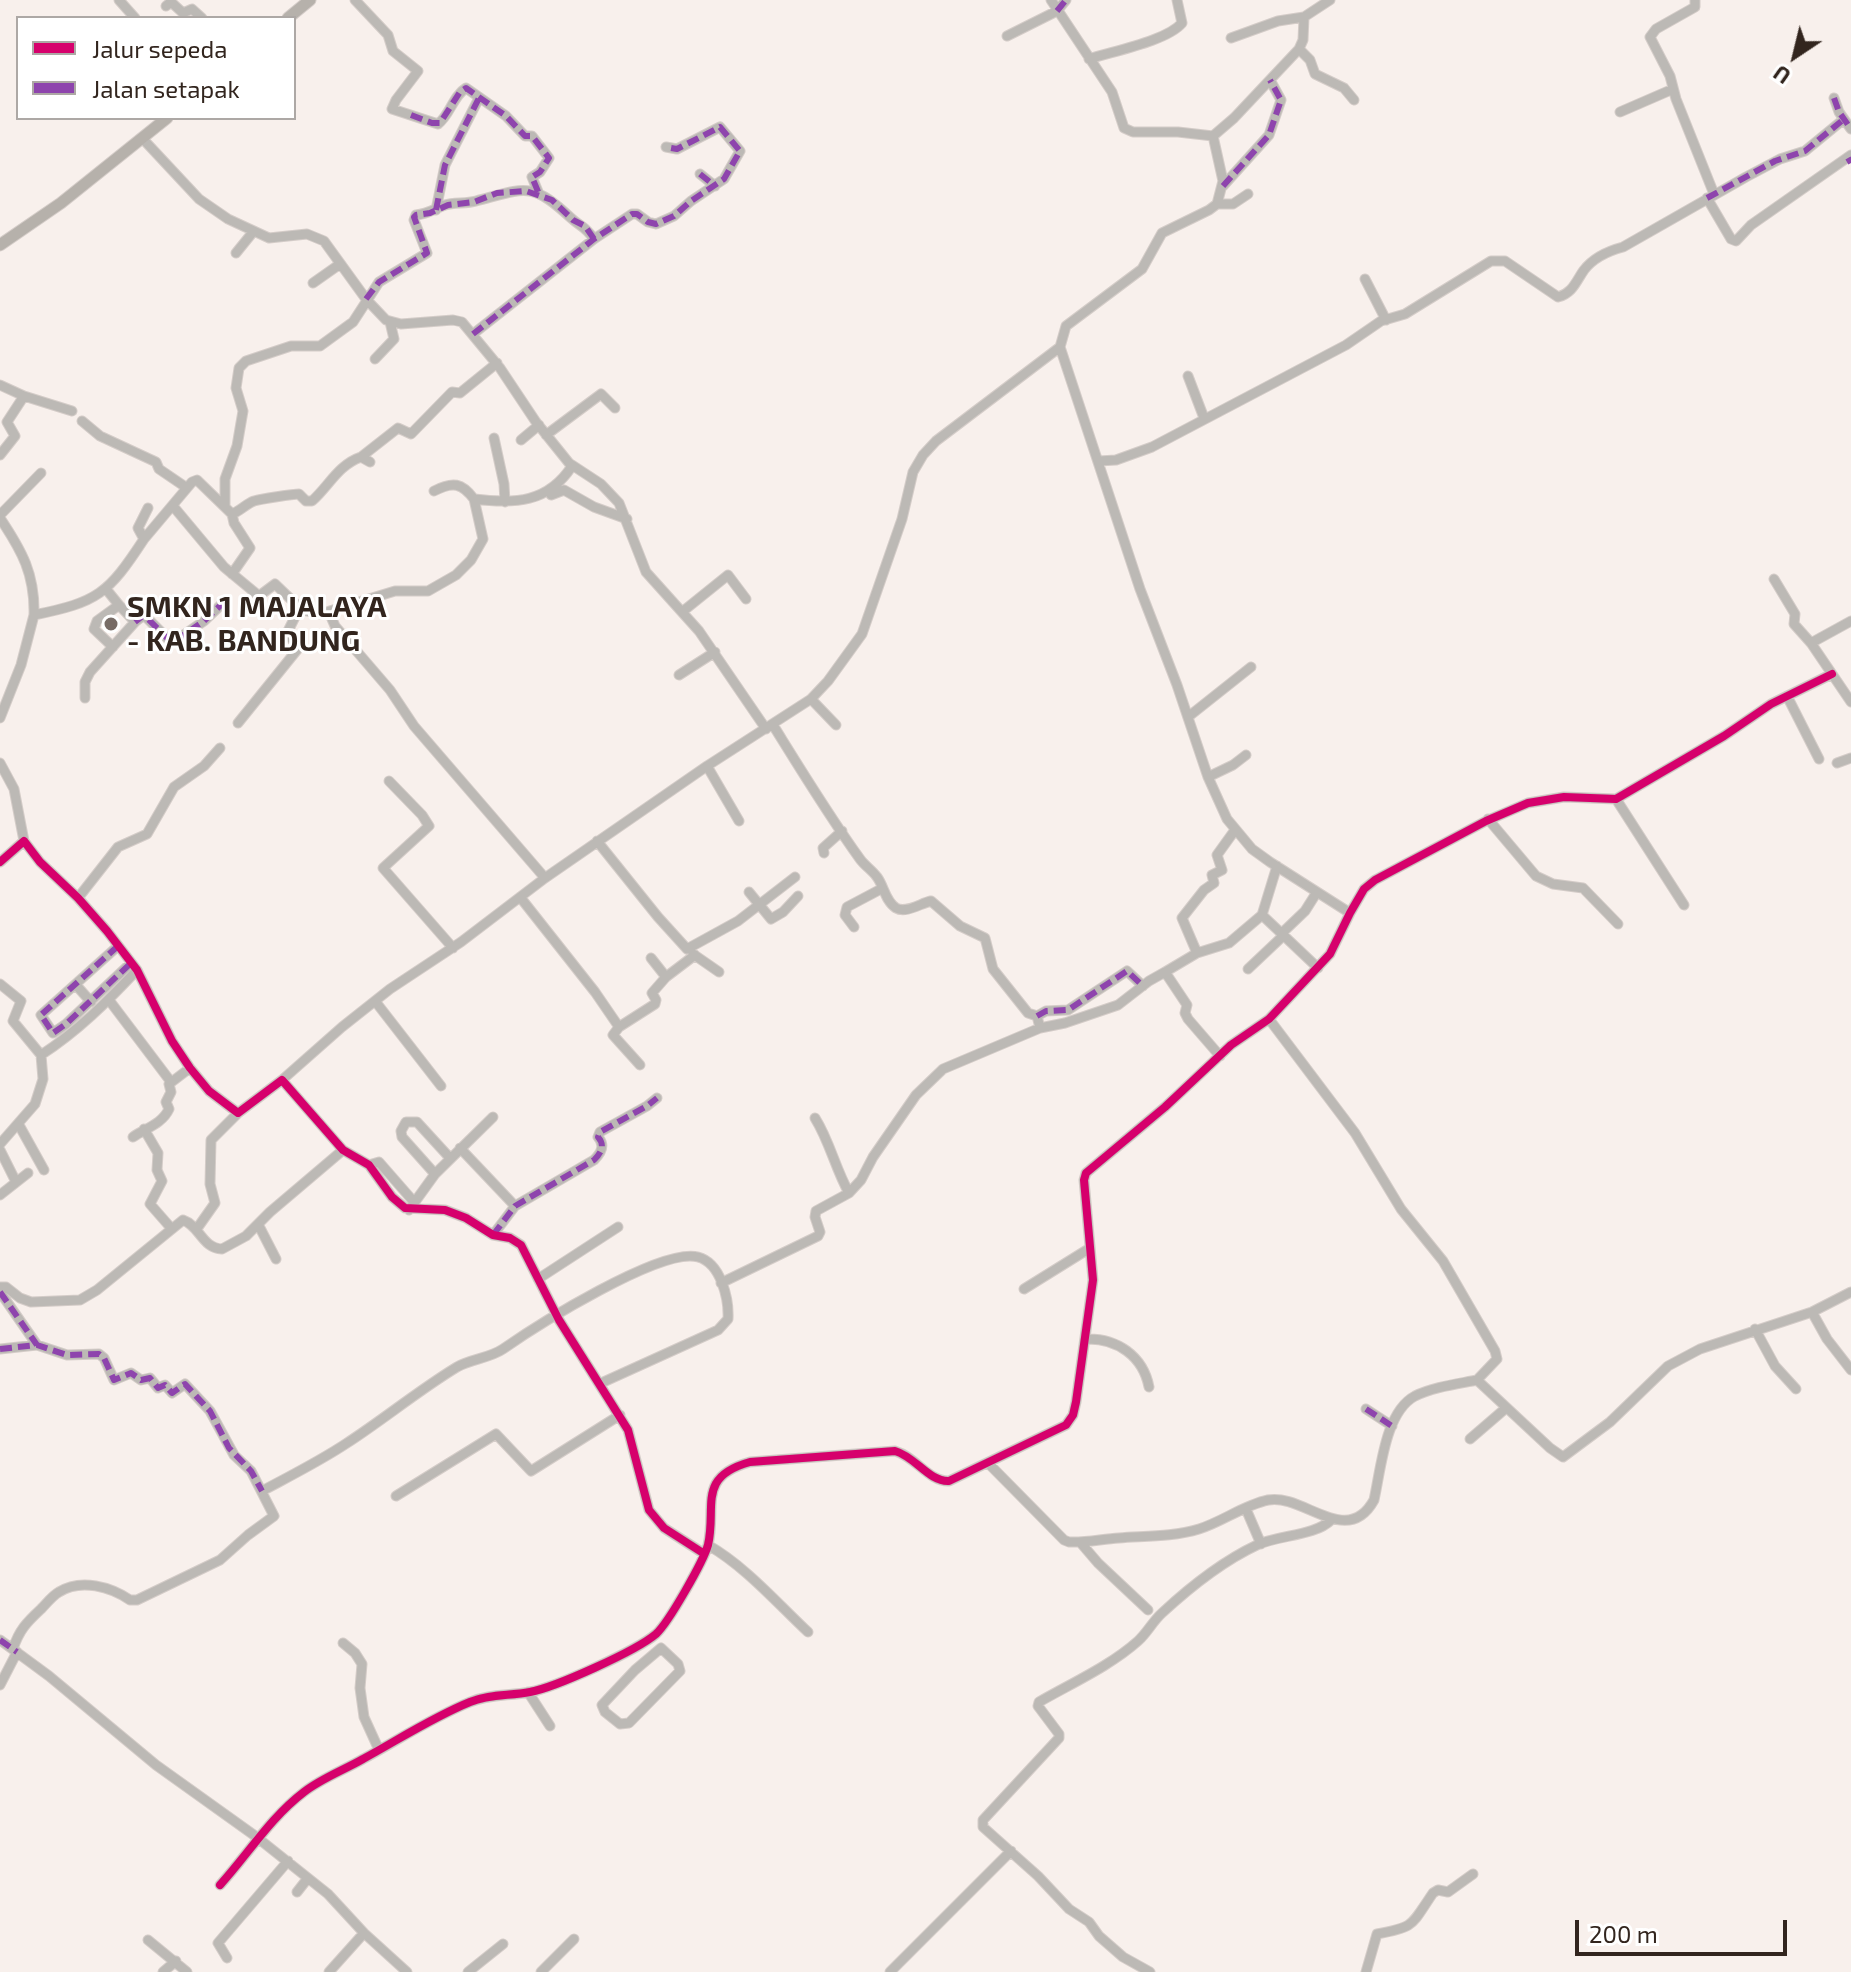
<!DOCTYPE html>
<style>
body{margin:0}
#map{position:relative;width:1851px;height:1972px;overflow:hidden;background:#f8f0ec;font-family:"Exo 2",sans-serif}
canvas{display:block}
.legend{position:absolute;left:16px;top:16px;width:280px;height:104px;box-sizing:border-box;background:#fff;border:2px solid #ada8a5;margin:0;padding:10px 14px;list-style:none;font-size:24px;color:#32251e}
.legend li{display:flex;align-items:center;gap:16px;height:40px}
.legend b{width:40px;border:2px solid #ada8a5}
.north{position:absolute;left:1755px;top:16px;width:80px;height:80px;-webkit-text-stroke:6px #fff;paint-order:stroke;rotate:215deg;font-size:22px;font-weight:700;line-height:32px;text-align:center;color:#32251e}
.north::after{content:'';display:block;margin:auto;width:28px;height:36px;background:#32251e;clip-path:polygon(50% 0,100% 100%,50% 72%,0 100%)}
.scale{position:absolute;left:1575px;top:1920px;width:212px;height:36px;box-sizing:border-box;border:4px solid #32251e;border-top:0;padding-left:10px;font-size:24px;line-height:28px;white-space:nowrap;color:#32251e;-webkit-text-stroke:6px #fff;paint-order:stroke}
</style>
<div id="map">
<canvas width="1851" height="1972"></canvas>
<ul class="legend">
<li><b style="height:10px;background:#d6006c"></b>Jalur sepeda</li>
<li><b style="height:10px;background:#8e44ad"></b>Jalan setapak</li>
</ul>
<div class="north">U</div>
<div class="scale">200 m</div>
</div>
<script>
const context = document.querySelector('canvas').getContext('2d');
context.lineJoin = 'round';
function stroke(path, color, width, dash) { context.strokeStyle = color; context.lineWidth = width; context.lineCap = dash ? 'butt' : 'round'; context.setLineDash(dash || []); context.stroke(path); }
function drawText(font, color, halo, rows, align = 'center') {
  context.font = font + ' "Exo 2",sans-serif'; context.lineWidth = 6; context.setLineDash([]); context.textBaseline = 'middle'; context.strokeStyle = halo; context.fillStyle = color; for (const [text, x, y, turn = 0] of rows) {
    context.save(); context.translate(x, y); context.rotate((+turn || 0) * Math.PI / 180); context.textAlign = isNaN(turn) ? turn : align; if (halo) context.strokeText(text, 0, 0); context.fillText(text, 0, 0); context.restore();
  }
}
const minor = new Path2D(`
 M119,0L135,18
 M355,0L388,35L393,51L418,71L396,100L392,109L438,124C450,115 453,96 466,88L506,116L525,136H532L549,158L540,172L532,177L539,194
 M1051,0L1112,92L1124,128L1133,132H1178L1213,136
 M1695,0V7L1656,29L1650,37L1670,76L1676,99L1714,194
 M166,6L171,2L183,13L192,9L202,18
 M1304,17L1303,40L1299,49L1234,118L1213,136L1223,181L1217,204L1209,210L1162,233L1142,269L1066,326L1060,347L1140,589L1177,685L1208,777L1227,819L1252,849L1270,862L1350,913
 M1007,36L1057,11L1066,0
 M1231,38L1278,21L1304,17L1330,0
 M1299,49L1310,60L1315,74L1344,88L1354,100
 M1089,59C1113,51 1167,41 1182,23L1177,0
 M1834,98L1839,112L1851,129
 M1620,112L1673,89
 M142,138L199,199L228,219L269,238L307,234L324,241L366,299L386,320L401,324L453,320L462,322L500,368L536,422L569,463L601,484L619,503L646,572L699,631L766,729
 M700,174L715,186
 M1223,186L1269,135L1281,100L1270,80
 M1707,198L1731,239L1736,241L1751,225L1851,155
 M1217,204H1233L1248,194
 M436,210L445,165L479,98
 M236,253L253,232
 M1365,279L1386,320
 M313,283L340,264
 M473,334L594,239L632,214H637L648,222L656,224L674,216L691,201L724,179L740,151L720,127L677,149L666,147
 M375,359L394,339L390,322
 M1188,376L1204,418
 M0,385L24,396L7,422L15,436L0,455
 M24,396L72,411
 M82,421L100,436L156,462L159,469L187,488
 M546,435L601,394L615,408
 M494,438L504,484L505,502
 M521,440L539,425
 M361,457L398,428L411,434L452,392L460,393L497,363
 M1099,461L1116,460L1152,447L1346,345L1381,321L1405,314L1491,261H1505L1558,297C1573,293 1576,281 1584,270C1594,257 1608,251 1623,247L1746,177L1780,159L1805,151L1844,119
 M434,491C453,481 462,483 474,499C515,504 548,503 572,466
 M551,495L564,490L594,507L627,519
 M173,506L224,567L259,596L275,584L302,610
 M225,506V479L237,446L243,411L236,388L239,368L246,361L291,346H320L353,322L379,282L427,253L414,220L416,215C428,214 434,209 445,205C454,202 466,204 476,201C526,188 531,181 571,218C582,228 584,225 594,239
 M232,514C240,511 246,504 254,501C261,499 293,494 299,494L306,501H312C329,486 338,465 361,457L370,462
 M0,515L41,473
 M0,518C22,551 35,574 34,615
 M144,539L192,482L197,480L232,514L234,523L250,548L232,574
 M1774,579L1795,614L1794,624L1811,643
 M106,589L119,605L97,621L94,629L113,647
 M329,612L335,626L390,690L414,726L545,878
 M682,612L728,575L746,599
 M1851,621L1811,643L1851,702
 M135,622L144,615L172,643L204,621L224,602
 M679,675L715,652
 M1787,696L1819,759
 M85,698V682L90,672L135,622L119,605
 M811,699L836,725
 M1188,717L1251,667
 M0,718L21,665L34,615C98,602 108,594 144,539L138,528L148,508
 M238,723L297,650V646L287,633L298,611L302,610L320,614L395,591H428L456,575L471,560L483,539L474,499
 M773,725C801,770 829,816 860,859C865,866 872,870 877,877C884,886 885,901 896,908C906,914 921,903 931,901L960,926L985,938L993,969L1028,1013L1037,1016L1040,1028
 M0,763L14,789L24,841
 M1837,763L1851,758
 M707,766L739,821
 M1208,777L1233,765L1246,755
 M389,781L422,815L429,826L383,868L453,948
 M1616,799L1684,905
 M1488,819L1536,876L1553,884L1583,888L1618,924
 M597,841L658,917L687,949L738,921L795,877
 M824,853L823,848L842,831
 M0,862L24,841L40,862L78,898L107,931L137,970L172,1041L190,1068L209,1091L238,1113L282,1080L343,1150L369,1165L392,1197L405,1208L445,1210L466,1218L493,1235L510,1238L521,1245L559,1320L628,1430L649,1510L664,1528L703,1553
 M1277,866L1262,915L1318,968
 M749,892L771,919L783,912L798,896
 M520,897L595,992L619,1027L655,1004L656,1000L652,993L666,977
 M78,898L118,847L147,834L174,787L204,766L220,748
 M854,927L845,915L847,907L881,889
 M1282,933L1305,911L1317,892
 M118,946L41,1015L53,1033L66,1024L131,963
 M1197,953L1229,943L1262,915
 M693,954L719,972
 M651,958L666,977L695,955
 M1248,969L1284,935
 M0,984L21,1001L13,1021L41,1055L43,1079L35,1104L0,1144
 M76,985L91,1002
 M109,1000L171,1082
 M375,1001L441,1086
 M1037,1016L1046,1011L1068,1010L1127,971L1143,986
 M1269,1019L1355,1133L1401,1209L1443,1261L1495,1351L1497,1359L1477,1380
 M619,1027L613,1035L640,1065
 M41,1055C78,1031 107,1002 137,970
 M1220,1056L1188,1019L1185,1013L1187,1005L1165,972L1197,953L1182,918L1204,890L1214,883L1212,875L1222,870L1217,855L1235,830
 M282,1080L342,1027L390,989L461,942L545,878L707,766L811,699L828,681L862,634L902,519L913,472L923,455L936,441L1060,347
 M815,1118C830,1142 835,1168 849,1193L861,1180L873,1157L916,1095L943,1069L1040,1028L1065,1023L1118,1005L1149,981L1165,972
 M19,1125L44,1170
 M144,1129L158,1153L157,1170L162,1181L150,1204L171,1228
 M133,1137C146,1128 162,1124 169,1109L166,1102L171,1092L169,1084L190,1068
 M460,1148L515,1206
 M0,1150L16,1182
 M369,1165L379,1162L414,1202
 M435,1174L402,1137L401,1131L406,1122H417L450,1158
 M0,1195L28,1173
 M409,1210L435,1174L493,1117
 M258,1224L276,1259
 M196,1230L215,1203L210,1184L211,1140L238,1113
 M493,1235L515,1206L594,1160C602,1152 605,1145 598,1137L600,1132L647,1106L657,1098
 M538,1279L618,1227
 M721,1283L818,1236L820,1232L815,1217L816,1211L849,1193
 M0,1287H6L20,1298L31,1302L80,1300L97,1290L183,1220C200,1226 202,1248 222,1249L246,1236L270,1212L343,1150
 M1024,1289L1090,1248
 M0,1292L37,1345
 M1812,1312L1827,1339L1851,1370
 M1755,1329L1775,1366L1796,1389
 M1086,1339C1117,1338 1143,1356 1149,1387
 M0,1349L37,1345L67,1355L99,1354L104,1358L114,1380L131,1373L141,1380L150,1378L158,1388L165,1385L172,1393L185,1384L210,1411L234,1455L251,1471L274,1516L248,1535L220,1560L137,1600H130C111,1587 81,1578 59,1592C52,1596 47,1603 41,1609C27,1622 19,1630 13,1649
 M1366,1409L1392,1426
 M1470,1439L1506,1408
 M988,1463L1064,1540L1069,1542C1085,1543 1102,1539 1119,1538C1145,1536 1173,1537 1199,1529C1222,1522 1244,1505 1268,1500C1303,1493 1347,1549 1374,1500C1381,1469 1385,1412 1415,1396C1433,1387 1457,1384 1477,1380L1550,1448L1563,1457L1610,1422L1668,1366L1700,1349L1812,1312L1851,1292
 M262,1491C290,1476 320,1461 347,1443C384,1419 419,1390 457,1367C471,1359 490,1358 503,1349C536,1326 661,1247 698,1257C721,1263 729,1299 728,1319L718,1330L599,1384
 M396,1496L496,1434L531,1471L620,1415
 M1246,1509L1261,1544
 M1080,1542L1098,1563L1148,1610
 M708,1545C746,1567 776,1602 808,1632
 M0,1640L49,1676L156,1765L258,1838
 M343,1643L355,1653L362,1664L360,1688L364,1717L379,1750
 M661,1648L678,1664L680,1671L629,1723L620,1724L605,1712L602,1705L635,1670Z
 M0,1685L17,1652
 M528,1692L550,1726
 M259,1839L328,1894L364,1933L407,1972
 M220,1885C249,1853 270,1818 304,1792C322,1778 344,1770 363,1759C398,1740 433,1717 470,1702C489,1694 509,1696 530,1692C556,1687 636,1651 656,1634C669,1622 703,1562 708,1545C717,1507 696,1477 750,1462L895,1451C916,1457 929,1482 949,1481L1066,1425L1073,1415L1076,1402L1093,1280L1084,1180L1086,1173L1165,1107L1231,1045L1269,1019L1330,954L1350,913L1364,889L1375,880L1486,821L1528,803L1564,797L1616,799L1724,736L1771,704L1832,674
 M297,1892L308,1878
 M148,1940L187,1972
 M227,1958L218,1943L288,1861
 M163,1972L176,1961
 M329,1972L364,1933
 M468,1972L503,1944
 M541,1972L574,1939
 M890,1972L1011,1851
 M1150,1972L1123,1957L1099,1936L1089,1922L1069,1909L1038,1876L983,1827V1820L1059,1738V1734L1038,1706L1039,1702C1072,1683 1110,1666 1138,1641C1147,1633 1153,1621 1162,1613C1189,1588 1223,1561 1257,1545C1278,1535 1315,1536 1331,1520
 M1366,1972L1377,1934C1416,1927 1411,1925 1433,1893L1438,1890L1448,1892L1473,1874`);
const major = new Path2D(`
 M288,18L310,0
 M0,245L61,203L167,118`);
const quiet = new Path2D(`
 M1057,11L1066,0
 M1834,98L1839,112L1851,129
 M411,115L432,123H440L460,92L466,88L506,116L525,136H532L549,158L540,172L532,177L539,194
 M1848,158L1851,163
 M700,174L715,186
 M1223,186L1269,135L1281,100L1270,80
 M1707,198L1775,161L1805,151L1844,119
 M436,210L445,165L479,98
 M366,299L379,282L427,253L414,217L416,215L430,213L448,205L474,202L497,193L526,191L552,200L573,220L585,226L594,239
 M473,334L594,239L632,214H637L648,222L656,224L674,216L691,201L724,179L740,151L720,127L677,149L666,147
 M135,622L144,615L172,643L204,621L224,602
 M118,946L41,1015L53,1033L66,1024L131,963
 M1037,1016L1046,1011L1068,1010L1127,971L1143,986
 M493,1235L515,1206L594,1160C602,1152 605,1145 598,1137L600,1132L647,1106L657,1098
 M0,1292L37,1345
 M0,1349L37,1345L67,1355L99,1354L104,1358L114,1380L131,1373L141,1380L150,1378L158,1388L165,1385L172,1393L185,1384L210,1411L229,1448L251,1471L262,1491
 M1366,1409L1392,1426
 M0,1640L17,1652`);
const cycleway = new Path2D(`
 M0,862L24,841L40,862L78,898L107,931L137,970L172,1041L190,1068L209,1091L238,1113L282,1080L343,1150L369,1165L392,1197L405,1208L445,1210L466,1218L493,1235L510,1238L521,1245L559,1320L628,1430L649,1510L664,1528L703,1553
 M220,1885C249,1853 270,1818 304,1792C322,1778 344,1770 363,1759C398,1740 433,1717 470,1702C489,1694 509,1696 530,1692C556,1687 636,1651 656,1634C669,1622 703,1562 708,1545C717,1507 696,1477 750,1462L895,1451C916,1457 929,1482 949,1481L1066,1425L1073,1415L1076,1402L1093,1280L1084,1180L1086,1173L1165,1107L1231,1045L1269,1019L1330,954L1350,913L1364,889L1375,880L1486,821L1528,803L1564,797L1616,799L1724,736L1771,704L1832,674`);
const markers = [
 [111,624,8,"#776c66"]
];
const poiNames = [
 ["SMKN 1 MAJALAYA",127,607],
 ["- KAB. BANDUNG",127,641]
];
stroke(minor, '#d4ccc8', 11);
stroke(major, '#d4ccc8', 13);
stroke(minor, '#bcb9b5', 9);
stroke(major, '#b6b1ab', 11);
stroke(quiet, '#8e44ad', 6, [12, 6]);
stroke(cycleway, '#d6006c', 8);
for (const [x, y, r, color] of markers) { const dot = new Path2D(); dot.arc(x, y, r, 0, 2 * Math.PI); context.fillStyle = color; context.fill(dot); stroke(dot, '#fff', 3); }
drawText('bold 30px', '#32251e', '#fff', poiNames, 'left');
</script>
